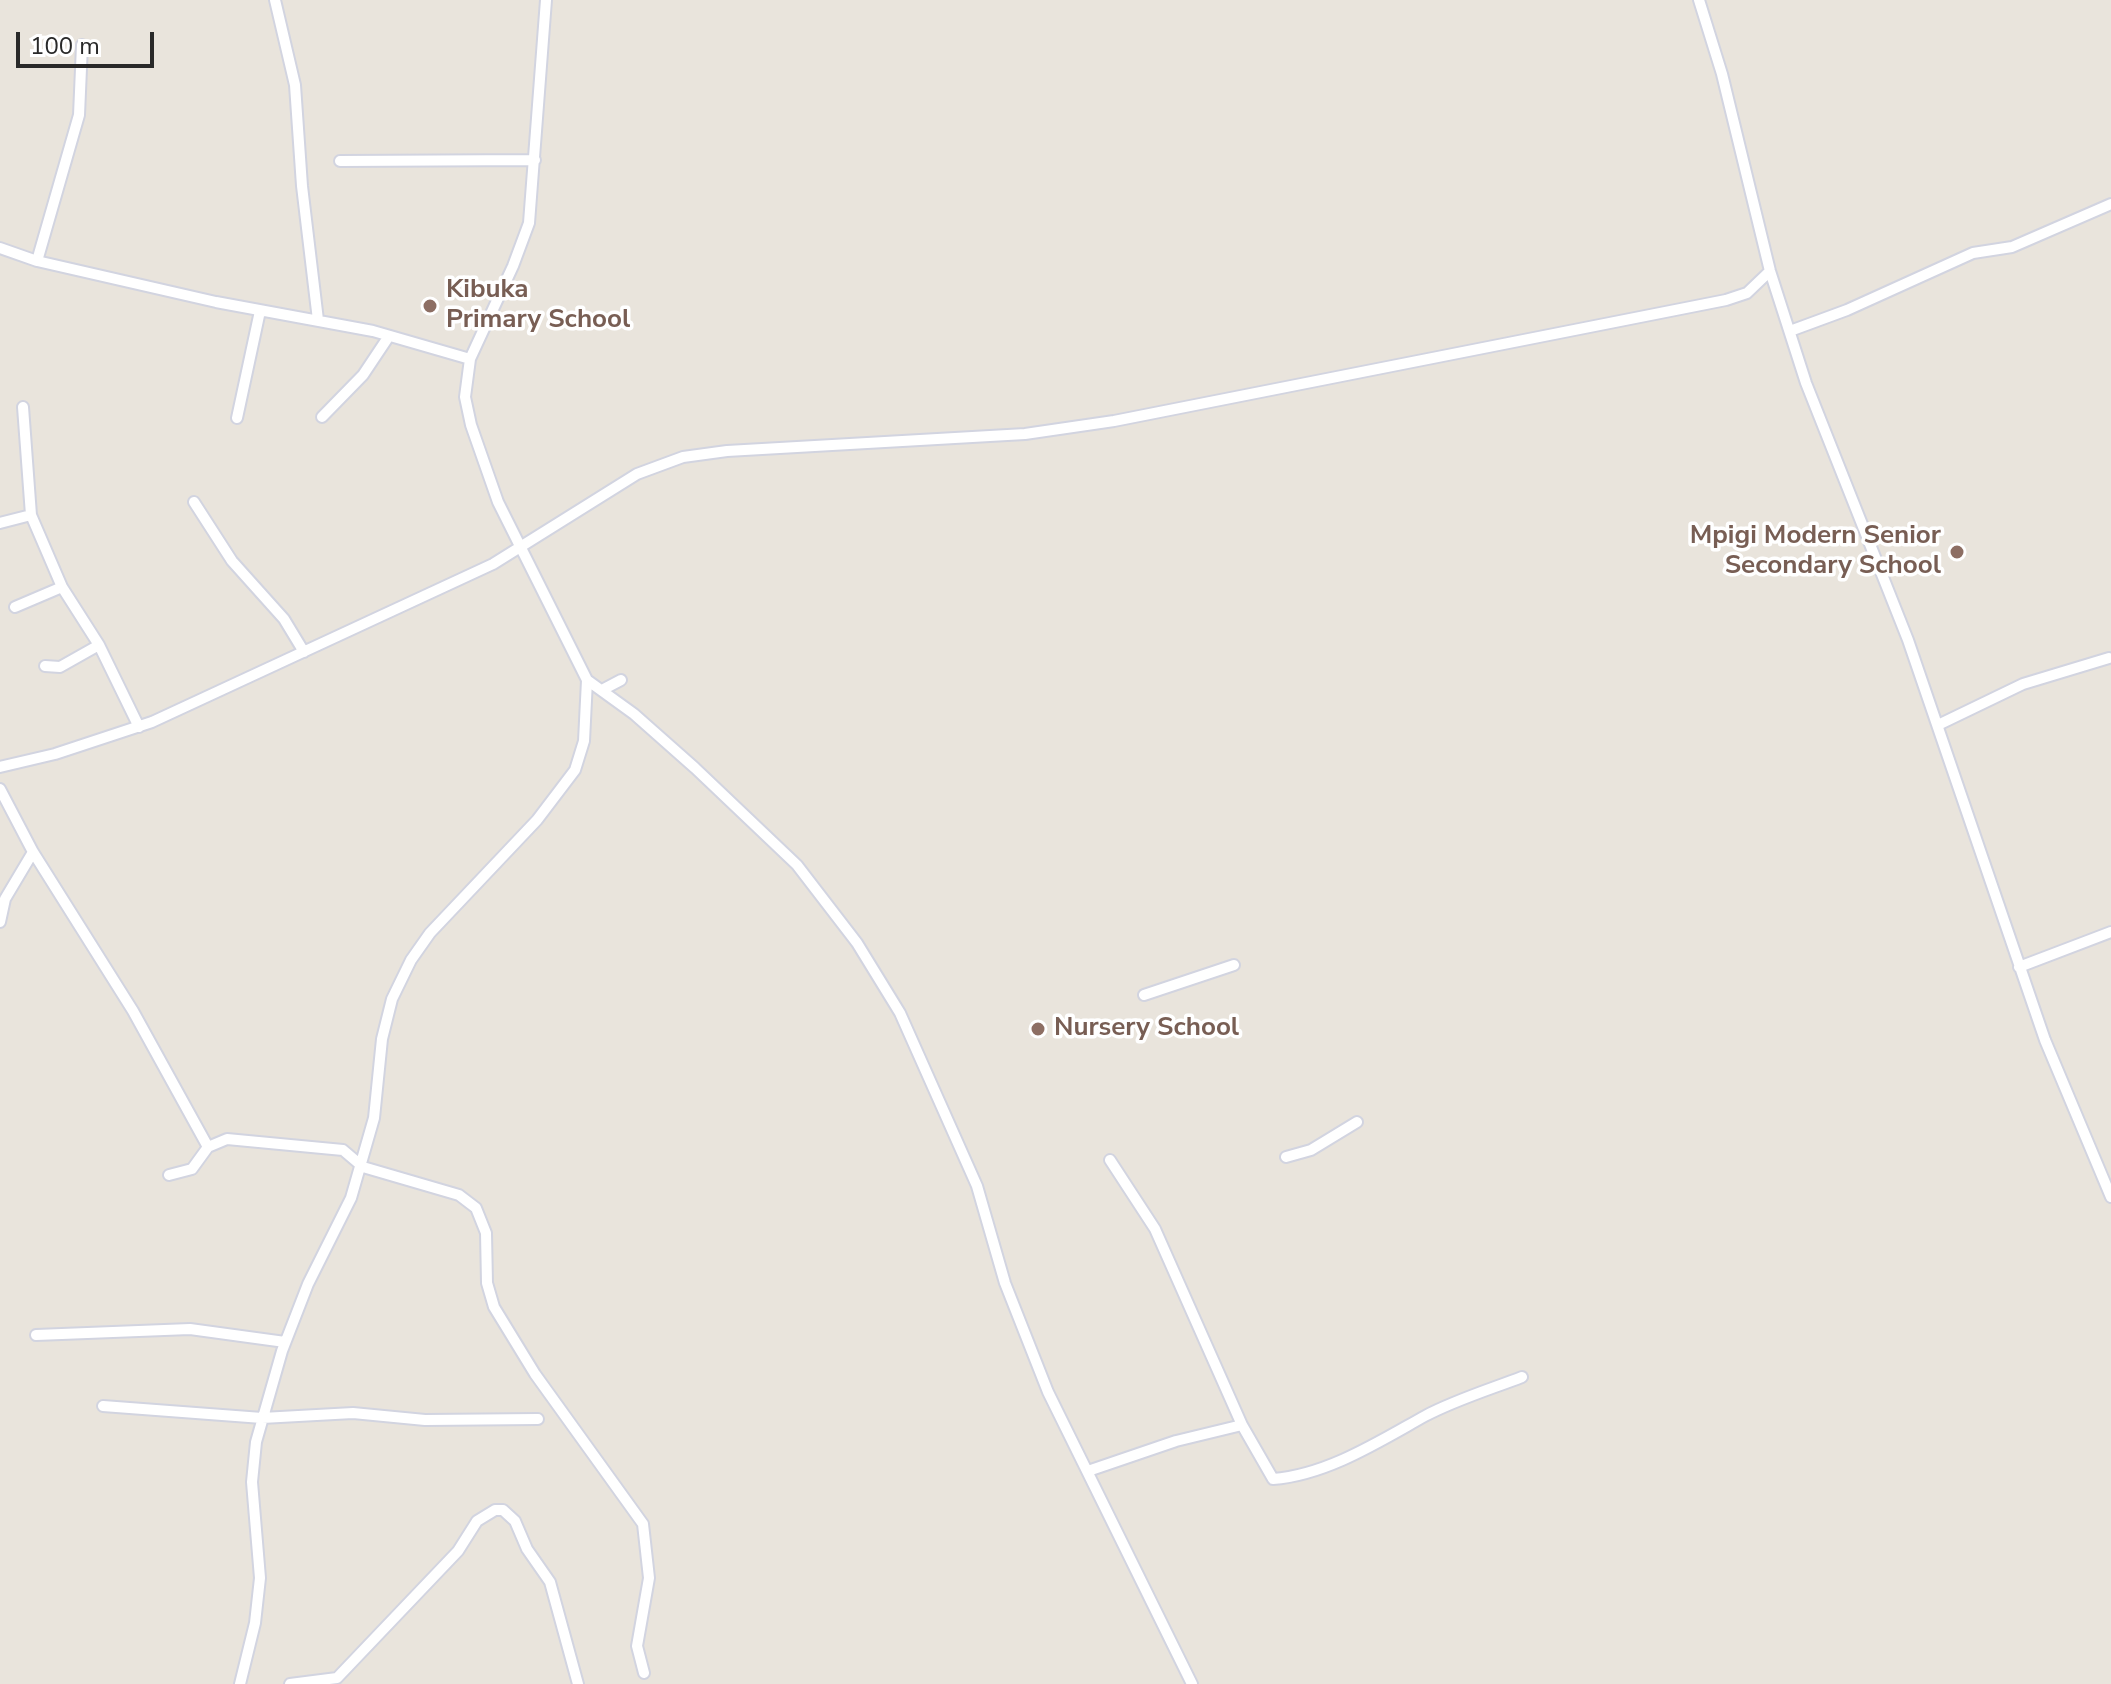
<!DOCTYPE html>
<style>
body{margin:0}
#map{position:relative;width:2111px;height:1684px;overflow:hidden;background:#e9e4dc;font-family:"Nunito Sans",sans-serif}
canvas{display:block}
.scale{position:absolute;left:16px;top:32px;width:138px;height:36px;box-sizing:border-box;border:4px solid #292929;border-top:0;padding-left:10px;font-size:24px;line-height:28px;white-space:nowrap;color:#292929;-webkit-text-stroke:6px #fff;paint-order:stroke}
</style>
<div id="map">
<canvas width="2111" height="1684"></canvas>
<div class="scale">100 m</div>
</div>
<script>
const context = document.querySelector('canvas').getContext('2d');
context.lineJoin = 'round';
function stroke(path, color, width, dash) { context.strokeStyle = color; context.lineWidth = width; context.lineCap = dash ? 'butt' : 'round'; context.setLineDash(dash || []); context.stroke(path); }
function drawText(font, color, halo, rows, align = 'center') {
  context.font = font + ' "Nunito Sans",sans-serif'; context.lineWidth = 7; context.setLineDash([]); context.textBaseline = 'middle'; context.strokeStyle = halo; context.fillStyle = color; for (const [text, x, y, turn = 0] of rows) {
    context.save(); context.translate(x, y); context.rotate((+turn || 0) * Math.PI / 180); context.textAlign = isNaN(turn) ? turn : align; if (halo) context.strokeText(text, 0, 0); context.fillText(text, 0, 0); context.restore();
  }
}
const minor = new Path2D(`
 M275,0L295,85L302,186L318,320
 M546,0L529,223L513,266L470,359L465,397L471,425L498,502L587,680L634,714L695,768L797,865L857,943L900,1013L977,1186L1005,1283L1048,1392L1192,1684
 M1699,0L1722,74L1770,271L1806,383L1908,640L2045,1040L2111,1197
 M340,161L535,160
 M0,248L37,261L216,302L373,331L470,359
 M37,261L79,115L82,45
 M1790,331L1847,310L1973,253L2012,247L2111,204
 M23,407L31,515L62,587L99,645L139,727
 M322,417L363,375L389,336
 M237,418L260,311
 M194,502L232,561L284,619L304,652
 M0,523L31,515
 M15,607L62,587
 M45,666L60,667L99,645
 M602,690L621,680
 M1938,725L2023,684L2109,658
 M0,767L55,754L152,722L493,564L637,474L683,457L727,451L1025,434L1114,421L1726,300L1747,293L1770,271
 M0,789L33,852L133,1011L208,1147
 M0,922L5,899L33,852
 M2019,967L2111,932
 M1144,995L1234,965
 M1286,1157L1311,1150L1357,1122
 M1110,1160L1155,1229L1242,1425L1273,1479C1327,1475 1380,1441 1425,1416C1455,1400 1491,1389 1522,1377
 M169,1175L192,1169L208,1147L227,1139L343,1150L363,1167L459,1195L476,1208L486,1233L487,1283L494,1307L535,1374L643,1524L649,1578L637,1646L644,1673
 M36,1335L190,1329L285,1342
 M103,1406L262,1418L353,1413L425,1420L538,1419
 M1088,1471L1176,1441L1242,1425
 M240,1684L255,1623L260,1578L252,1482L256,1442L282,1351L308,1284L351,1198L374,1118L382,1039L392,999L411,960L430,933L537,820L575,770L584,741L587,680
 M290,1684L337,1678L458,1551L477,1521L495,1510H503L515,1521L527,1549L550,1582L578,1684`);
const markers = [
 [430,306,8,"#8d6e63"],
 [1957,552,8,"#8d6e63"],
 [1038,1029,8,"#8d6e63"]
];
const educationNames = [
 ["Kibuka",446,291],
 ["Primary School",446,321],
 ["Mpigi Modern Senior",1941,537,"right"],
 ["Secondary School",1941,567,"right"],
 ["Nursery School",1054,1029]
];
stroke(minor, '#d2d4e0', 14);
stroke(minor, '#fff', 10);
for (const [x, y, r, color] of markers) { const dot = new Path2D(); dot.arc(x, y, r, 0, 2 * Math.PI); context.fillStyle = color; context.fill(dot); stroke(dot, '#fff', 3); }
drawText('bold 26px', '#785e54', '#fff', educationNames, 'left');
</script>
